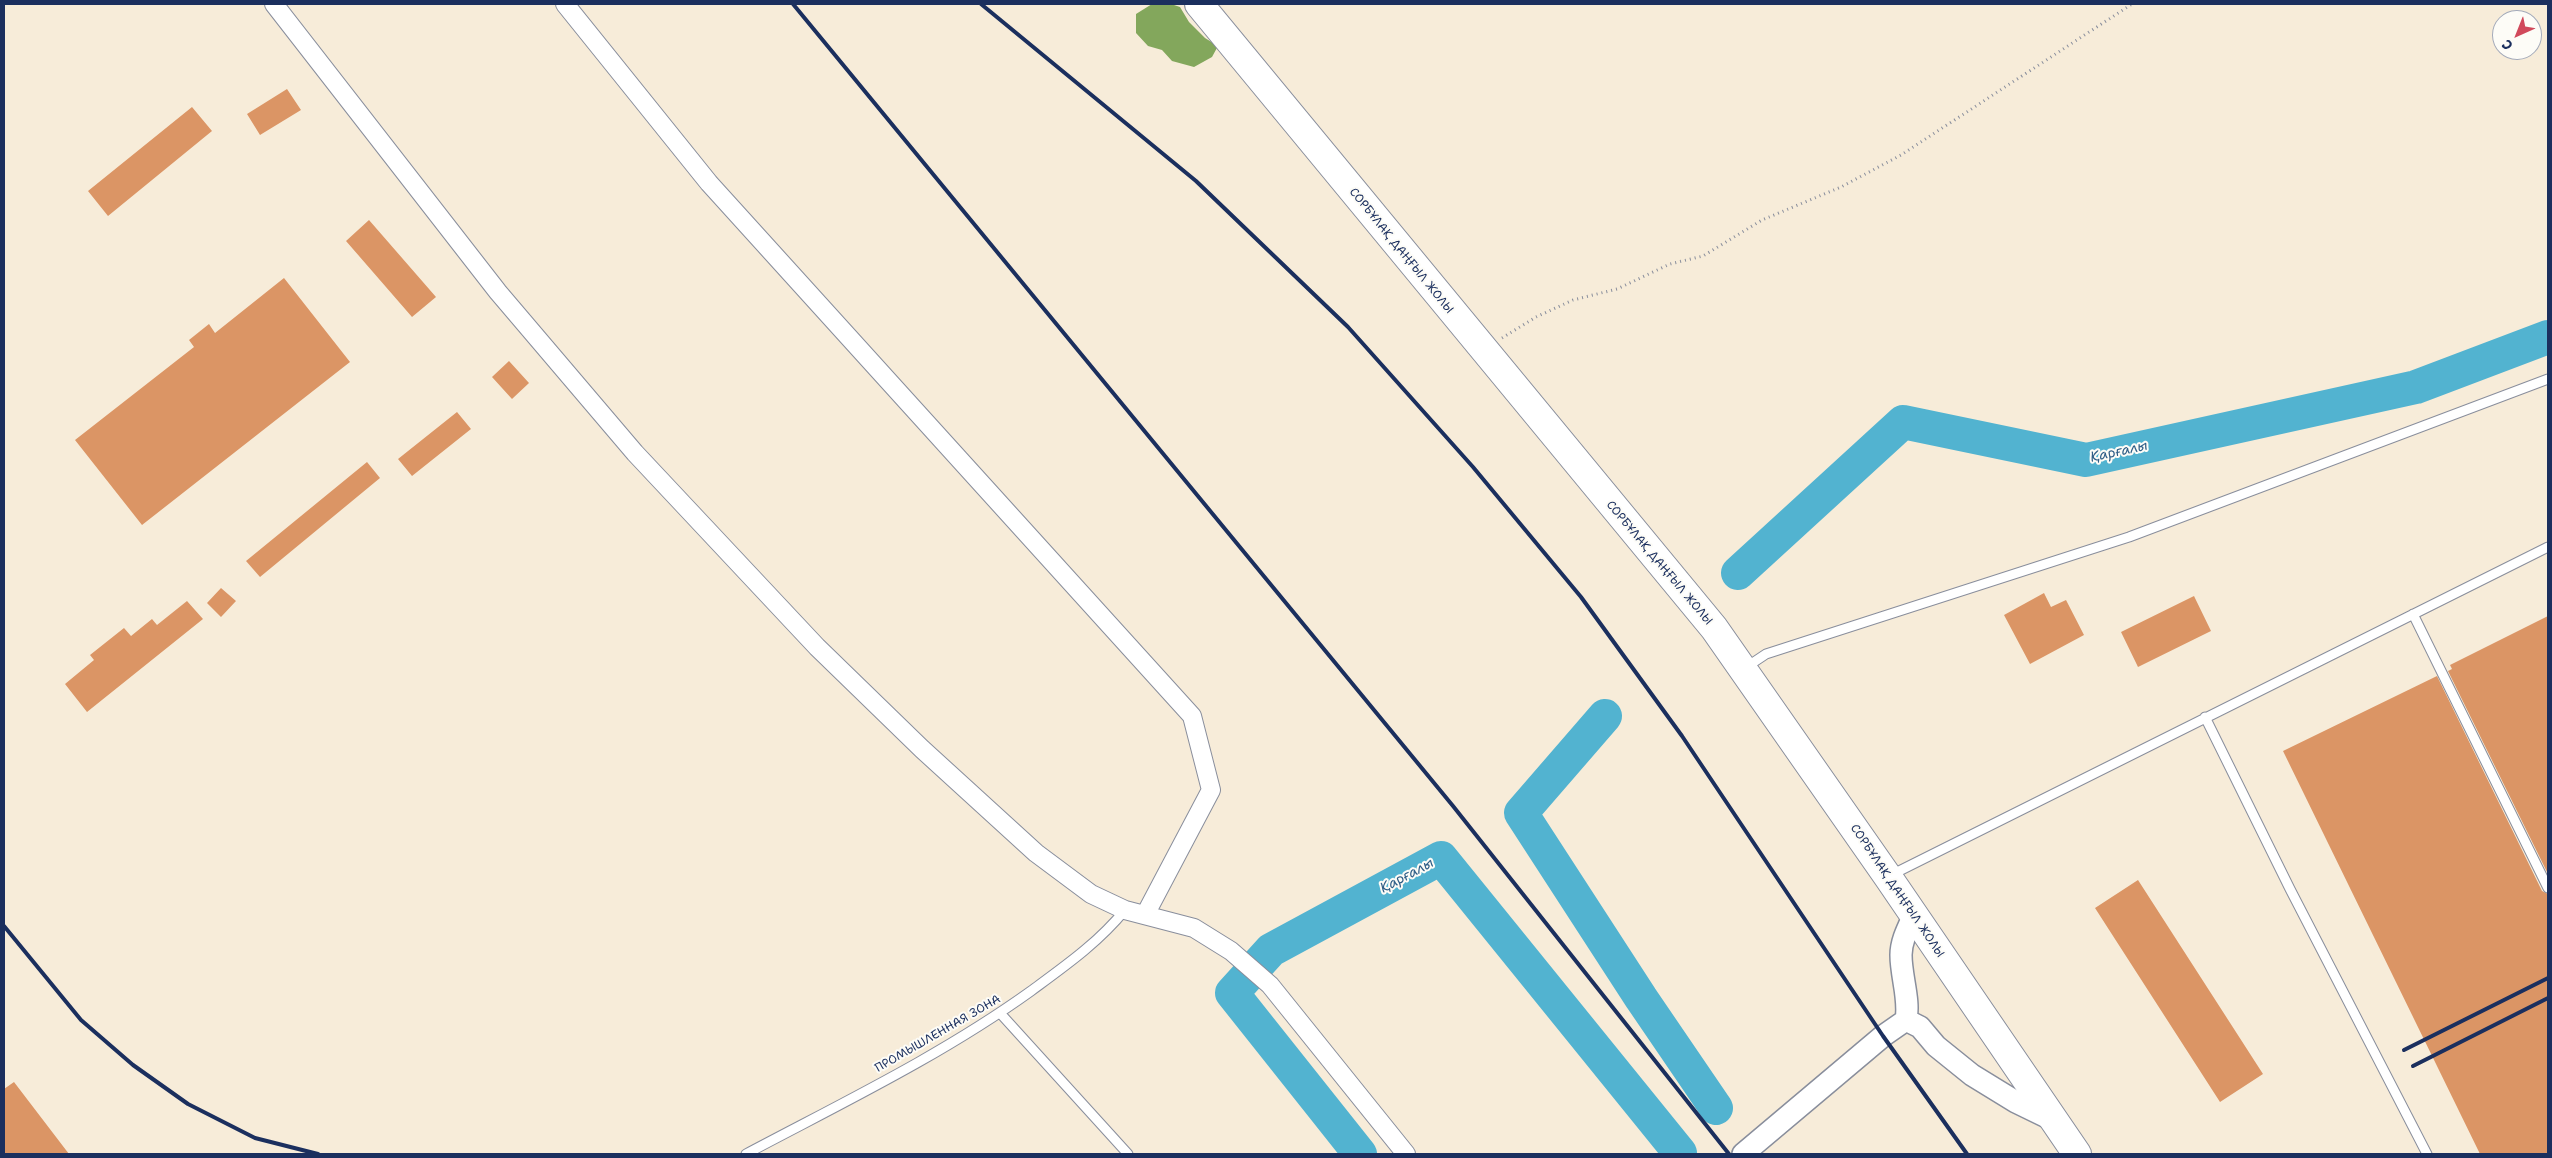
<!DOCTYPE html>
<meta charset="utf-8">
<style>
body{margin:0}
#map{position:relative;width:2552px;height:1158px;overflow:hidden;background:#f7ecd9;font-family:"Shantell Sans",sans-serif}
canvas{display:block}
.frame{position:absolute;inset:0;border:5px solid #1b2f5e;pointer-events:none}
.north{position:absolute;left:2492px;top:10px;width:50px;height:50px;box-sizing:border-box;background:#fdfcf7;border:1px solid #a3aaba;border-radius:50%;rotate:224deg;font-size:14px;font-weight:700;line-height:20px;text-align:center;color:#1b2f5e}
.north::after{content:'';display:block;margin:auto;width:18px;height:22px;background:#d1495b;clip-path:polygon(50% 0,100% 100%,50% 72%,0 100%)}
</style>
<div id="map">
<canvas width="2552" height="1158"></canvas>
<div class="frame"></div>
<div class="north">С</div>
</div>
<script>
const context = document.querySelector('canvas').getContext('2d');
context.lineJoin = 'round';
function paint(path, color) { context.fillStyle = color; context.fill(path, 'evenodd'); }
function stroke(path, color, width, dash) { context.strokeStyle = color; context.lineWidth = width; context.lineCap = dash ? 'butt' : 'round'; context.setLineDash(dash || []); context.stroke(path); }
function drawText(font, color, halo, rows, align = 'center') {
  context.font = font + ' "Shantell Sans",sans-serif'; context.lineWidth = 4; context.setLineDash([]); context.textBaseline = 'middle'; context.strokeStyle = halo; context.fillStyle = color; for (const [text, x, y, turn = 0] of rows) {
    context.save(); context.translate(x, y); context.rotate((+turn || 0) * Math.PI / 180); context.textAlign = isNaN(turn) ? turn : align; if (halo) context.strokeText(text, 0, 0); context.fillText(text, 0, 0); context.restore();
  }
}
const forest = new Path2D(`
 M1152,4H1171L1180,7L1189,22L1205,38L1218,46L1212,57L1194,67L1172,61L1162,50L1148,46L1136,33V14Z`);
const river = new Path2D(`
 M1738,573L1903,422L2086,460L2416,387L2548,337
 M1605,716L1521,813L1641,998L1716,1108
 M1360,1154L1232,993L1271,950L1441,858L1680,1153`);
const building = new Path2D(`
 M287,89L301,110L260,135L247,114Z
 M192,107L212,131L108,216L88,191Z
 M369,220L436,297L412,317L346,241Z
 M284,278L350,362L142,525L75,440L194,347L189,340L209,324L215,333Z
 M509,361L529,383L512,399L492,377Z
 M457,412L471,429L412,476L398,459Z
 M367,462L380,478L260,577L246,561Z
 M221,588L236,601L221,617L207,603Z
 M2044,593L2051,607L2066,600L2084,635L2030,664L2004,615Z
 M2194,596L2211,631L2138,667L2121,632Z
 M187,601L203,619L87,712L65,684L94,660L90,655L124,628L131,636L152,619L157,625Z
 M2548,616V874L2448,671L2452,669L2450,665Z
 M2437,676L2542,891L2548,894V1154H2480L2283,751Z
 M2138,880L2263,1074L2220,1102L2095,908Z
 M14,1082L69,1154H4V1089Z`);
const path = new Path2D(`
 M1502,338L1536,317L1573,300L1617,289L1670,264L1703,256L1762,220L1841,187L1901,155L2132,4`);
const service = new Path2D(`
 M2413,614L2548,888
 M1745,668L1766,654L2129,537L2548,379
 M2205,717L2290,889L2427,1154
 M1891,875L2548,547
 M1000,1013L1128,1154
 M746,1154C842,1103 942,1055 1031,991C1065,966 1098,943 1125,910`);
const minor = new Path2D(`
 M274,4L498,292L635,453L817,647L922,749L1036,853L1091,894L1125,910L1194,928L1231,951L1270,985L1406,1154
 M565,4L709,183L1192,716L1211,790L1145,915`);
const tertiary = new Path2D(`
 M1906,1020L1920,1027L1936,1046L1972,1075L2016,1102L2053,1120
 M1743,1154L1883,1036L1906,1020C1910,999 1901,977 1901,955C1901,941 1908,928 1914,915`);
const primary = new Path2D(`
 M1199,4L1714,628L1888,877L2077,1154`);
const rail = new Path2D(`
 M793,4L1453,806L1729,1154
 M981,4L1196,181L1348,327L1473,467L1581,597L1682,736L1883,1036L1967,1154
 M4,926L81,1020L133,1065L188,1104L255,1138L318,1154
 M2404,1050L2548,978
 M2413,1066L2548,998`);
const streetNames = [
 ["СОРБҰЛАҚ ДАҢҒЫЛ ЖОЛЫ",1401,251,51],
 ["СОРБҰЛАҚ ДАҢҒЫЛ ЖОЛЫ",1659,563,50],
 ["СОРБҰЛАҚ ДАҢҒЫЛ ЖОЛЫ",1897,891,56],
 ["ПРОМЫШЛЕННАЯ ЗОНА",938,1034,-30]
];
const waterNames = [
 ["Қарғалы",2119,452,-12],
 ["Қарғалы",1407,876,-28]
];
paint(forest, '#83a75c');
stroke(river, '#52b3d0', 34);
paint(building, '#db9565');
stroke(service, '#898e9c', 11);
stroke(minor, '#898e9c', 20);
stroke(tertiary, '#898e9c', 24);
stroke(primary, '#898e9c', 30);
stroke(path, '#898e9c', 3, [1, 4]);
stroke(service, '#fff', 9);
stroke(minor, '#fff', 18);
stroke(tertiary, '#fff', 21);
stroke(primary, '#fff', 28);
stroke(rail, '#1b2f5e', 4);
drawText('12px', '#1b2f5e', '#fdfcf7', streetNames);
drawText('italic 14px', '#2e5d86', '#fdfcf7', waterNames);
</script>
